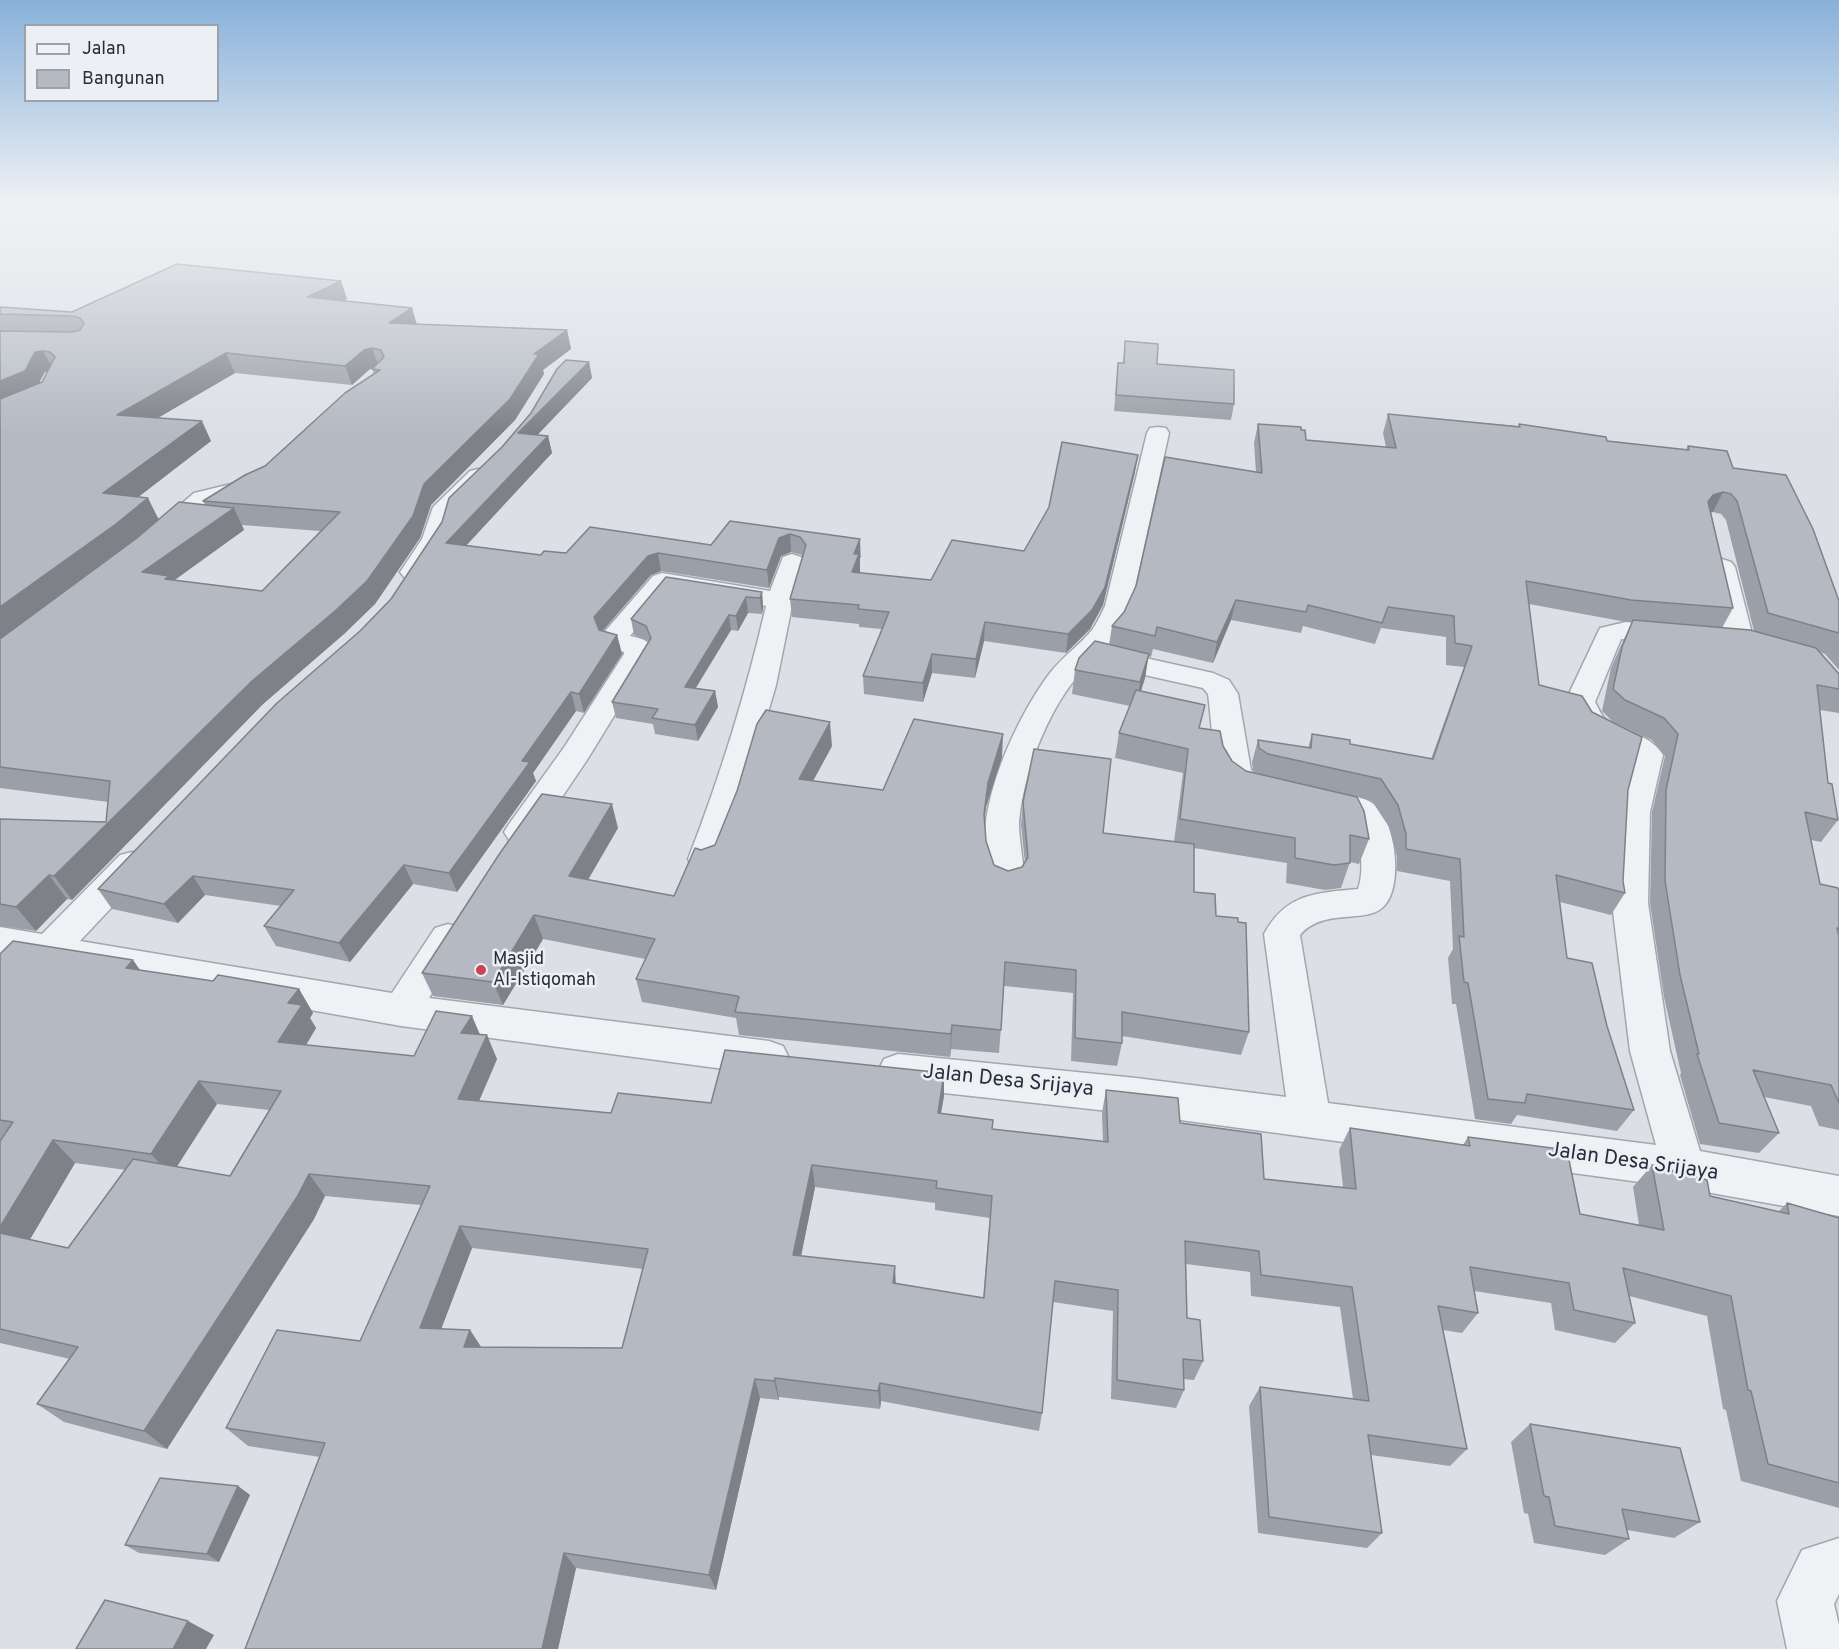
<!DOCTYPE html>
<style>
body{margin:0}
#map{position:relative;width:1839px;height:1649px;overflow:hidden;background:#dce0e6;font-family:Overpass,sans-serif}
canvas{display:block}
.legend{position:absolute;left:24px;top:24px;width:195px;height:78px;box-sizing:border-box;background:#eceff4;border:2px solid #9da2aa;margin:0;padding:8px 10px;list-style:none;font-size:18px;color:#272e3b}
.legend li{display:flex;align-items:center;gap:12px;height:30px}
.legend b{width:30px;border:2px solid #9da2aa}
</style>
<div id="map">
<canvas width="1839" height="1649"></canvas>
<ul class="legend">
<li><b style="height:8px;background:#eff1f4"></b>Jalan</li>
<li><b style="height:16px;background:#b4b9c2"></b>Bangunan</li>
</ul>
</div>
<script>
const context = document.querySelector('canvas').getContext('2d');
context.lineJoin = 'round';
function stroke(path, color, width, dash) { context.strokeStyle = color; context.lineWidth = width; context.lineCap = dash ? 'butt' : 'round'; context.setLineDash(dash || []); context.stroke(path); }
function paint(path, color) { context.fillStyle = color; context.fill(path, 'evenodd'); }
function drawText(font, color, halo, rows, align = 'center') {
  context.font = font + ' Overpass,sans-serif'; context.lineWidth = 5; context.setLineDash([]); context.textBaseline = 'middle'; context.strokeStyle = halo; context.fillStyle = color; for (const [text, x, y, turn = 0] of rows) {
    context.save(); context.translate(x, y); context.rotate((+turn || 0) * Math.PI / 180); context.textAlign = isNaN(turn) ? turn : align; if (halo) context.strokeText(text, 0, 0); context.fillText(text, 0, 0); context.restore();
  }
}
const street = new Path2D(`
 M1158,427L1166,428L1169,433L1131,606L1119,632L1105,649L1213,673L1229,680L1238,694L1251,770L1258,776L1275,781L1280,789L1275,797C1265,800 1259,798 1248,795C1210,785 1213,727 1208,694L1203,688L1091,663C1052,696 1022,774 1019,825C1019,837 1025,873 1024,880C1023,883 1021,885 1019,888L1007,892L995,888C962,831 1014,720 1050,673C1062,657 1079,646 1092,630C1097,623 1101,614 1105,606L1147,433L1150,428Z
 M478,469L486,471L489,476L452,514L446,539L422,577L413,580L404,577L400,572L422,539L433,507L470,471Z
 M256,478L264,480L267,485L264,490L210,503L169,538L160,540L151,538L148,533L194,493Z
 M792,554L801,557L805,562L793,601L776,685L738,814L717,868L705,871L693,868L688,859C720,777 746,693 766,606L668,590L630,636C642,639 652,640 652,654L587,760L533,840L521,844L509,840L504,832L509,824L565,746L624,654V652L604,646L600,637L653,576L662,573L770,591L783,557Z
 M1722,559L1731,562L1735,567L1754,641L1750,647L1740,649L1730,647L1726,641L1709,567L1713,562Z
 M1626,622L1684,629L1688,635L1684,641L1674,643L1621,639L1595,702C1598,707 1601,715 1605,719C1623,734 1649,732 1663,755L1650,812L1648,903L1670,1051L1700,1151L1839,1176V1216L1684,1188L1136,1114L898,1088L884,1083L878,1071L884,1059L898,1054L1136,1078L1286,1097L1264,934C1286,893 1316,893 1358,889C1365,869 1360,843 1354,824L1343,816L1313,810L1308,802L1313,794C1330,789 1360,793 1375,805C1396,822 1403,885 1385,905C1367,926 1325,906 1300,935L1328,1103L1656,1145L1630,1051L1612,903L1618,812L1632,758L1582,732L1565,702L1600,628Z
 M132,852L144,855L149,864L144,873L80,941L392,993L435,928L448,924L461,928L466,938L429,998L769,1041L783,1046L789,1058L783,1070L769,1075L401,1026L0,955V927L42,934L120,855Z
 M1839,1538V1594L1834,1604L1839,1625V1649H1787L1777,1601L1802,1550Z`);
const wall = new Path2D(`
 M341,281L347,299L344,301L412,308L417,324L567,330L571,349L543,370L544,374L515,420L431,505L420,538L375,604L344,634L263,704L72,900L67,899L36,931L0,926V819L106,822L108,802L0,788V307L72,312ZM372,368L374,374L265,466L203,501L205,505L159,519L138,497L211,441L157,418L235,373L352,385L370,369ZM48,371L42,382L39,383L45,372ZM242,525L320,531L262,591L174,580L244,530Z
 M1125,341L1157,364L1234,404L1231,420L1114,411L1118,363H1123Z
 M589,362L592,378L537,435L548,436L552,453L466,545L541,555L566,553L711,545L730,521L860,539L861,557L859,560L860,573L931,580L1024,551L1135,472L1103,605L1090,629L1066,653L984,641L975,678L932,673L923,702L864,694L863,676L882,629L859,627V624L792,617L790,599L803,556L802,555L791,552L781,556L769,588L661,571L651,575L603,631L617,635L622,654L584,713L576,711L533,773L536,781L457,892L413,884L350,962L276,946L264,926L281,906L205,895L178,923L112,909L98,889L360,631L391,599Z
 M1388,414L1518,426L1519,424L1607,441L1686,450L1688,446L1733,468L1839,601V670L1825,654L1820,652L1839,674V713L1820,710L1828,783L1838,820L1821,842L1811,840L1820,884L1839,891V1130L1819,1126L1811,1106L1764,1097L1779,1133L1759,1153L1700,1144L1680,1075L1681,1073L1664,997L1650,903L1652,812L1665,756L1652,740L1613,722L1602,711L1611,668L1623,641L1632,622L1621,621L1529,604L1539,685L1628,790L1623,881L1625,893L1611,915L1560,902L1567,958L1607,1026L1634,1110L1617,1131L1517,1115L1511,1124L1475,1119L1456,1004H1452L1448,958L1453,949L1450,881L1397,871V856L1389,827L1372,801L1357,797L1369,839L1359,864L1350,862L1341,888L1325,890L1286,883L1287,863L1194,848V892L1216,916L1249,1032L1241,1055L1122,1036V1043L1117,1066L1071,1061L1073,993L1004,986L999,1053L951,1049L950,1057L739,1035L736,1018L642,1002L636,979L645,959L543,939L503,1005L433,996L422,973L618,828L588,880L674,896L701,850L715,845L832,746L813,781L883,790L1002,757L986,807L984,822L986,841L994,865L1008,871L1022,867L1025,863L1021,825L1023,802L1103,833L1174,842L1183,773L1115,758L1119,733L1130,706L1072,694L1075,670L1109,645L1112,626L1256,472L1254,443L1258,424L1301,430L1306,440L1386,447L1383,433ZM1711,512H1713L1721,514L1726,520L1754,631L1722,628L1733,608ZM1231,620L1301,633L1303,626L1375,644L1381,628L1446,637V665L1464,667L1431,759L1350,744L1312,734L1308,748L1258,740L1252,762L1253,770L1260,775L1246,771L1232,761L1223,746L1200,728L1141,691L1145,678L1148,656L1151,657L1153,649L1213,663Z
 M762,592L763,608L762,614L748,613L738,631L731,630L696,688L715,691L718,707L698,741L655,734L653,724L616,718L612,702L649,641L634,635L631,619Z
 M0,954L140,970L213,981L299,989L313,1013L310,1018L316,1028L306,1045L414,1056L480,1035L497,1059L479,1101L611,1113L711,1103L944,1073V1096L941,1113L992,1129L1103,1142L1102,1113L1106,1090L1180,1123L1264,1179L1343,1187L1339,1150L1350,1128L1463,1145L1468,1137L1580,1214L1639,1225L1633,1187L1652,1165L1710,1196L1778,1212L1787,1203L1839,1218V1508L1741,1481L1726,1410L1723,1409L1707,1316L1629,1296L1635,1323L1615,1343L1555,1330L1551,1303L1474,1291L1478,1313L1462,1333L1443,1330L1467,1449L1450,1466L1371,1455L1382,1533L1367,1548L1258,1533L1249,1406L1260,1387L1353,1399L1340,1307L1251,1296L1250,1272L1186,1264L1187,1318L1203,1361L1194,1380L1184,1379V1390L1176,1408L1111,1399L1113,1311L1053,1302L1042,1413L1039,1431L881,1401L880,1409L779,1397V1400L760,1398L716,1590L576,1568L558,1649H245L320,1457L248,1446L226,1428L360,1341L421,1205L325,1196L314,1219L167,1449L64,1422L37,1404L70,1359L0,1343ZM217,1104L269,1110L230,1176L176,1167ZM75,1163L126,1170L68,1248L30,1239ZM815,1187L935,1203V1210L990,1218L983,1298L896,1283L801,1256ZM472,1248L643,1269L622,1348L481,1347L470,1330L441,1329Z
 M1530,1424L1700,1522L1674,1538L1627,1530L1629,1539L1605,1555L1534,1543L1528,1514L1524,1513L1511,1442Z
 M238,1486L250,1495L219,1562L139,1553L125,1545Z`);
const shadedWall = new Path2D(`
 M341,281L347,299L313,315L307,297Z
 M412,308L417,327L389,323Z
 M567,330L571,349L543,370L544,374L515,420L431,505L420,538L375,604L344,634L263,704L72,900L54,876L252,681L424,484L534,354Z
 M372,348L379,367L370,369L352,385L345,366L364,350Z
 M43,351L54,370L45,372L35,390L0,406V381L35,352Z
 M226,353L235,373L127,436L117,415Z
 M589,362L592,378L523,450L518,433Z
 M202,421L211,441L115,515L103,493Z
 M548,436L552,453L452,561L446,543Z
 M1138,455L1135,472L1103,605L1090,629L1066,653L1068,634Z
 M1723,492L1713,512L1702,515L1708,502L1713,495Z
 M148,498L159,520L128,546L0,641V607Z
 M234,508L244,530L172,582L142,572Z
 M790,534L791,552L781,556L769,588L767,570L779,538Z
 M860,539V572L853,591L852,572L854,554Z
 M658,553L661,571L651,575L598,636L594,617L648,556Z
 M762,592L763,608L762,614L760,598Z
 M746,597L748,613L738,631L736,616Z
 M1236,600L1231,620L1213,663L1217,642Z
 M729,615L731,630L687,702L685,687Z
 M985,622L984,641L975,678L976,659Z
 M617,635L622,654L584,713L579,694Z
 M932,654V673L923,702V683Z
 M1149,654L1145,678L1136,707L1140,682Z
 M715,691L718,707L698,741L695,725Z
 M571,692L576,711L533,773L536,781L457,892L449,873L522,761Z
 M830,722L832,746L801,803L799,779Z
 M1003,734L1002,757L986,807L982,837L984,814L988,783Z
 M612,804L618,828L576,900L569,876Z
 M404,865L413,884L350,962L339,943Z
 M49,875L67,899L36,931L16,907Z
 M193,876L205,895L178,923L164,904Z
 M534,915L543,939L503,1005L493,982Z
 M133,960L150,984L126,968Z
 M299,989L313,1013L310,1018L316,1028L294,1065L278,1042L288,1003Z
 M472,1016L482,1039L461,1033Z
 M952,1025L951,1049L950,1057L951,1034Z
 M487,1035L497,1059L470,1122L458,1099Z
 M944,1073V1096L937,1135L938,1113Z
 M199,1081L217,1104L171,1176L151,1154Z
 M53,1140L75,1163L22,1253L0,1234V1227Z
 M812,1165L815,1187L797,1276L793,1255Z
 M309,1174L325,1196L314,1219L167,1449L144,1431Z
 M460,1226L472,1248L434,1348L420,1328Z
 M895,1266L896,1287L893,1283Z
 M470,1330L483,1350L464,1347Z
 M775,1378L779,1397V1400L774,1381Z
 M755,1379L760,1398L716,1590L709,1575Z
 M880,1383L881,1401L880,1409L878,1391Z
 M238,1486L250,1495L219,1562L207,1554Z
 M564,1553L576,1568L558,1649H542Z
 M188,1621L214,1635L206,1649H173Z`);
const building = new Path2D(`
 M177,264L341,281L307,297L412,308L389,323L567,330L534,354H539L510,399L424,484L413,516L367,581L335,611L252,681L54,876L49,875L16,907L0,904V819L106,822L110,781L0,767V639L137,538L179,502L234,508L142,572L169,576L165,579L262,591L340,512L203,501L245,475L265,466L345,393L380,370L372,369L384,357L381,350L372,348L364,350L345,366L226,353L117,415L202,421L103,493L148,498L116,524L0,607V399L42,382L55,357L50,352L43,351L35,352L25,371L0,381V331L72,332L80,330L84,323L80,318L73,316L0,314V307L72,312Z
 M1125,341L1158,344L1157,364L1234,370V404L1116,395L1118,363H1124Z
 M566,360L589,362L518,433L548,436L446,543L541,555L544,551L566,553L590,527L711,545L730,521L860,539L854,554H859L852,572L931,580L952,540L1024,551L1049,507L1062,442L1138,455L1105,587L1092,610L1068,634L985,622L976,659L932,654L923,683L863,676L889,612L858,609L859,605L790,599L806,545L800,537L790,534L779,538L767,570L658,553L648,556L594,617L599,630L617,635L579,694L571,692L522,761L530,762L449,873L404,865L339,943L264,926L294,890L193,876L164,904L98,889L277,703L360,631L391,599L442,522L449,498L502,447L531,413L557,369Z
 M1388,414L1520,427L1519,424L1606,437L1607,441L1689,450L1688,446L1727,451L1733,468L1786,475L1813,529L1839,601V633L1768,613L1737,501L1731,494L1723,492L1713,495L1708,502L1733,608L1631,600L1526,581L1539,685L1582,696L1592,712L1642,737L1628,790L1623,881L1625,893L1556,875L1567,958L1592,963L1607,1026L1634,1110L1527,1094L1525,1103L1488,1099L1468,983L1464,982L1459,936L1464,937L1460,859L1406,849V834L1398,805L1381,779L1268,754L1259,748L1258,740L1311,748L1312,734L1350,740V744L1433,759L1472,646L1455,643L1454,616L1388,607L1382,623L1308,605L1306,612L1236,600L1217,642L1157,627L1155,636L1112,626L1124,612L1136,586L1165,457L1262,473L1258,424L1301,427V430H1305L1306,440L1396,448Z
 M666,577L762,592L760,598L746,597L736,616L729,615L685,687L715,691L695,725L652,718L658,709L612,702L651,638L646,626L631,619Z
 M1633,620L1750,630L1816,648L1839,674V689L1817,685L1828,783L1832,784L1838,820L1805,812L1820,884L1838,888L1839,891V929L1837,928L1839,936V1103L1831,1085L1753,1070L1779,1133L1719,1123L1697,1054H1699L1680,975L1665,881L1666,790L1678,734L1664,718L1625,700L1613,689L1622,647Z
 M1095,641L1149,654L1140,682L1075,670L1079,658Z
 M1136,690L1205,705L1199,728L1220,731L1223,746L1232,761L1246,771L1357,797L1364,811L1369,839L1350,835V863L1334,865L1295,858V838L1180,819L1188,749L1119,733Z
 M766,710L830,722L799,779L883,790L914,719L1003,734L988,783L984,814L986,841L994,865L1008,871L1022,867L1028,857L1023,802L1034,749L1111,759L1103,833L1194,844V892L1215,894L1216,916L1238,918V922L1246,923L1249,1032L1122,1012V1043L1075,1038L1076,970L1005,962L1001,1030L952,1025L951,1034L735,1012L739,997L737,996L636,979L655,939L534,915L493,982L422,973L500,853L542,794L612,804L569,876L674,896L695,848L701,850L715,845L737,791L757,724Z
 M13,941L133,960L126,968L213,981L218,975L299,989L288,1003L302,1005L278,1042L414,1056L436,1011L472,1016L461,1033L487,1035L458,1099L611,1113L618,1093L711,1103L725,1050L944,1073L938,1113L993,1120L992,1129L1108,1142L1106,1090L1178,1098L1180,1123L1261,1134L1264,1179L1356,1189L1350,1128L1470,1146L1468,1137L1567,1150L1580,1214L1664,1230L1652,1165L1707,1180L1710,1196L1789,1214L1787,1203L1839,1218V1483L1768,1464L1751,1391L1748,1390L1731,1296L1623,1268L1635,1323L1574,1310L1569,1283L1470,1267L1478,1313L1438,1306L1467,1449L1368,1435L1382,1533L1269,1517L1260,1387L1369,1401L1352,1287L1261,1275L1259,1251L1185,1241L1187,1318L1200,1320L1203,1361L1183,1359L1184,1390L1117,1380L1118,1290L1055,1281L1042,1413L880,1383L878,1391L775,1378L774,1381L755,1379L709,1575L564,1553L542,1649H245L325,1443L226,1428L277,1330L360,1341L430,1186L309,1174L297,1197L144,1431L37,1404L78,1347L0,1329V1233L68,1248L133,1159L230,1176L281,1091L199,1081L151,1154L53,1140L0,1227V1141L13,1122L0,1120V954ZM812,1165L937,1181L936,1188L992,1196L984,1298L893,1283L895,1266L793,1255ZM460,1226L648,1249L622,1348L464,1347L470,1330L420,1328Z
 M1530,1424L1680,1448L1700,1522L1622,1509L1629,1539L1555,1526L1549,1497L1544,1496Z
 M160,1478L238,1486L207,1554L125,1545Z
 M105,1600L188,1621L173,1649H76Z`);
const markers = [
 [481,970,6,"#c74556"]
];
const poiNames = [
 ["Masjid",493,960],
 ["Al-Istiqomah",493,981]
];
const nearStreetnames = [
 ["Jalan Desa Srijaya",1008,1082,6],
 ["Jalan Desa Srijaya",1633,1163,8]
];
stroke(street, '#a2a7af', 3);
paint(street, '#eff1f4');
paint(wall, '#9b9fa7');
paint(shadedWall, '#7e8288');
paint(building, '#b4b9c2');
stroke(building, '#7e8288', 1.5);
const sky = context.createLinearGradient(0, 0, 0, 434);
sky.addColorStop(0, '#88b1da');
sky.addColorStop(0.47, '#eff1f4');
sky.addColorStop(1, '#eff1f400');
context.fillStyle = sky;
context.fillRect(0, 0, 1839, 434);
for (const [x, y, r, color] of markers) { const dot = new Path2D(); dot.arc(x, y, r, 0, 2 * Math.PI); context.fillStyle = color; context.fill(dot); stroke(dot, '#eceff4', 2); }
drawText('18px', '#272e3b', '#eceff4', poiNames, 'left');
drawText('21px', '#272e3b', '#eceff4', nearStreetnames);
</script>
